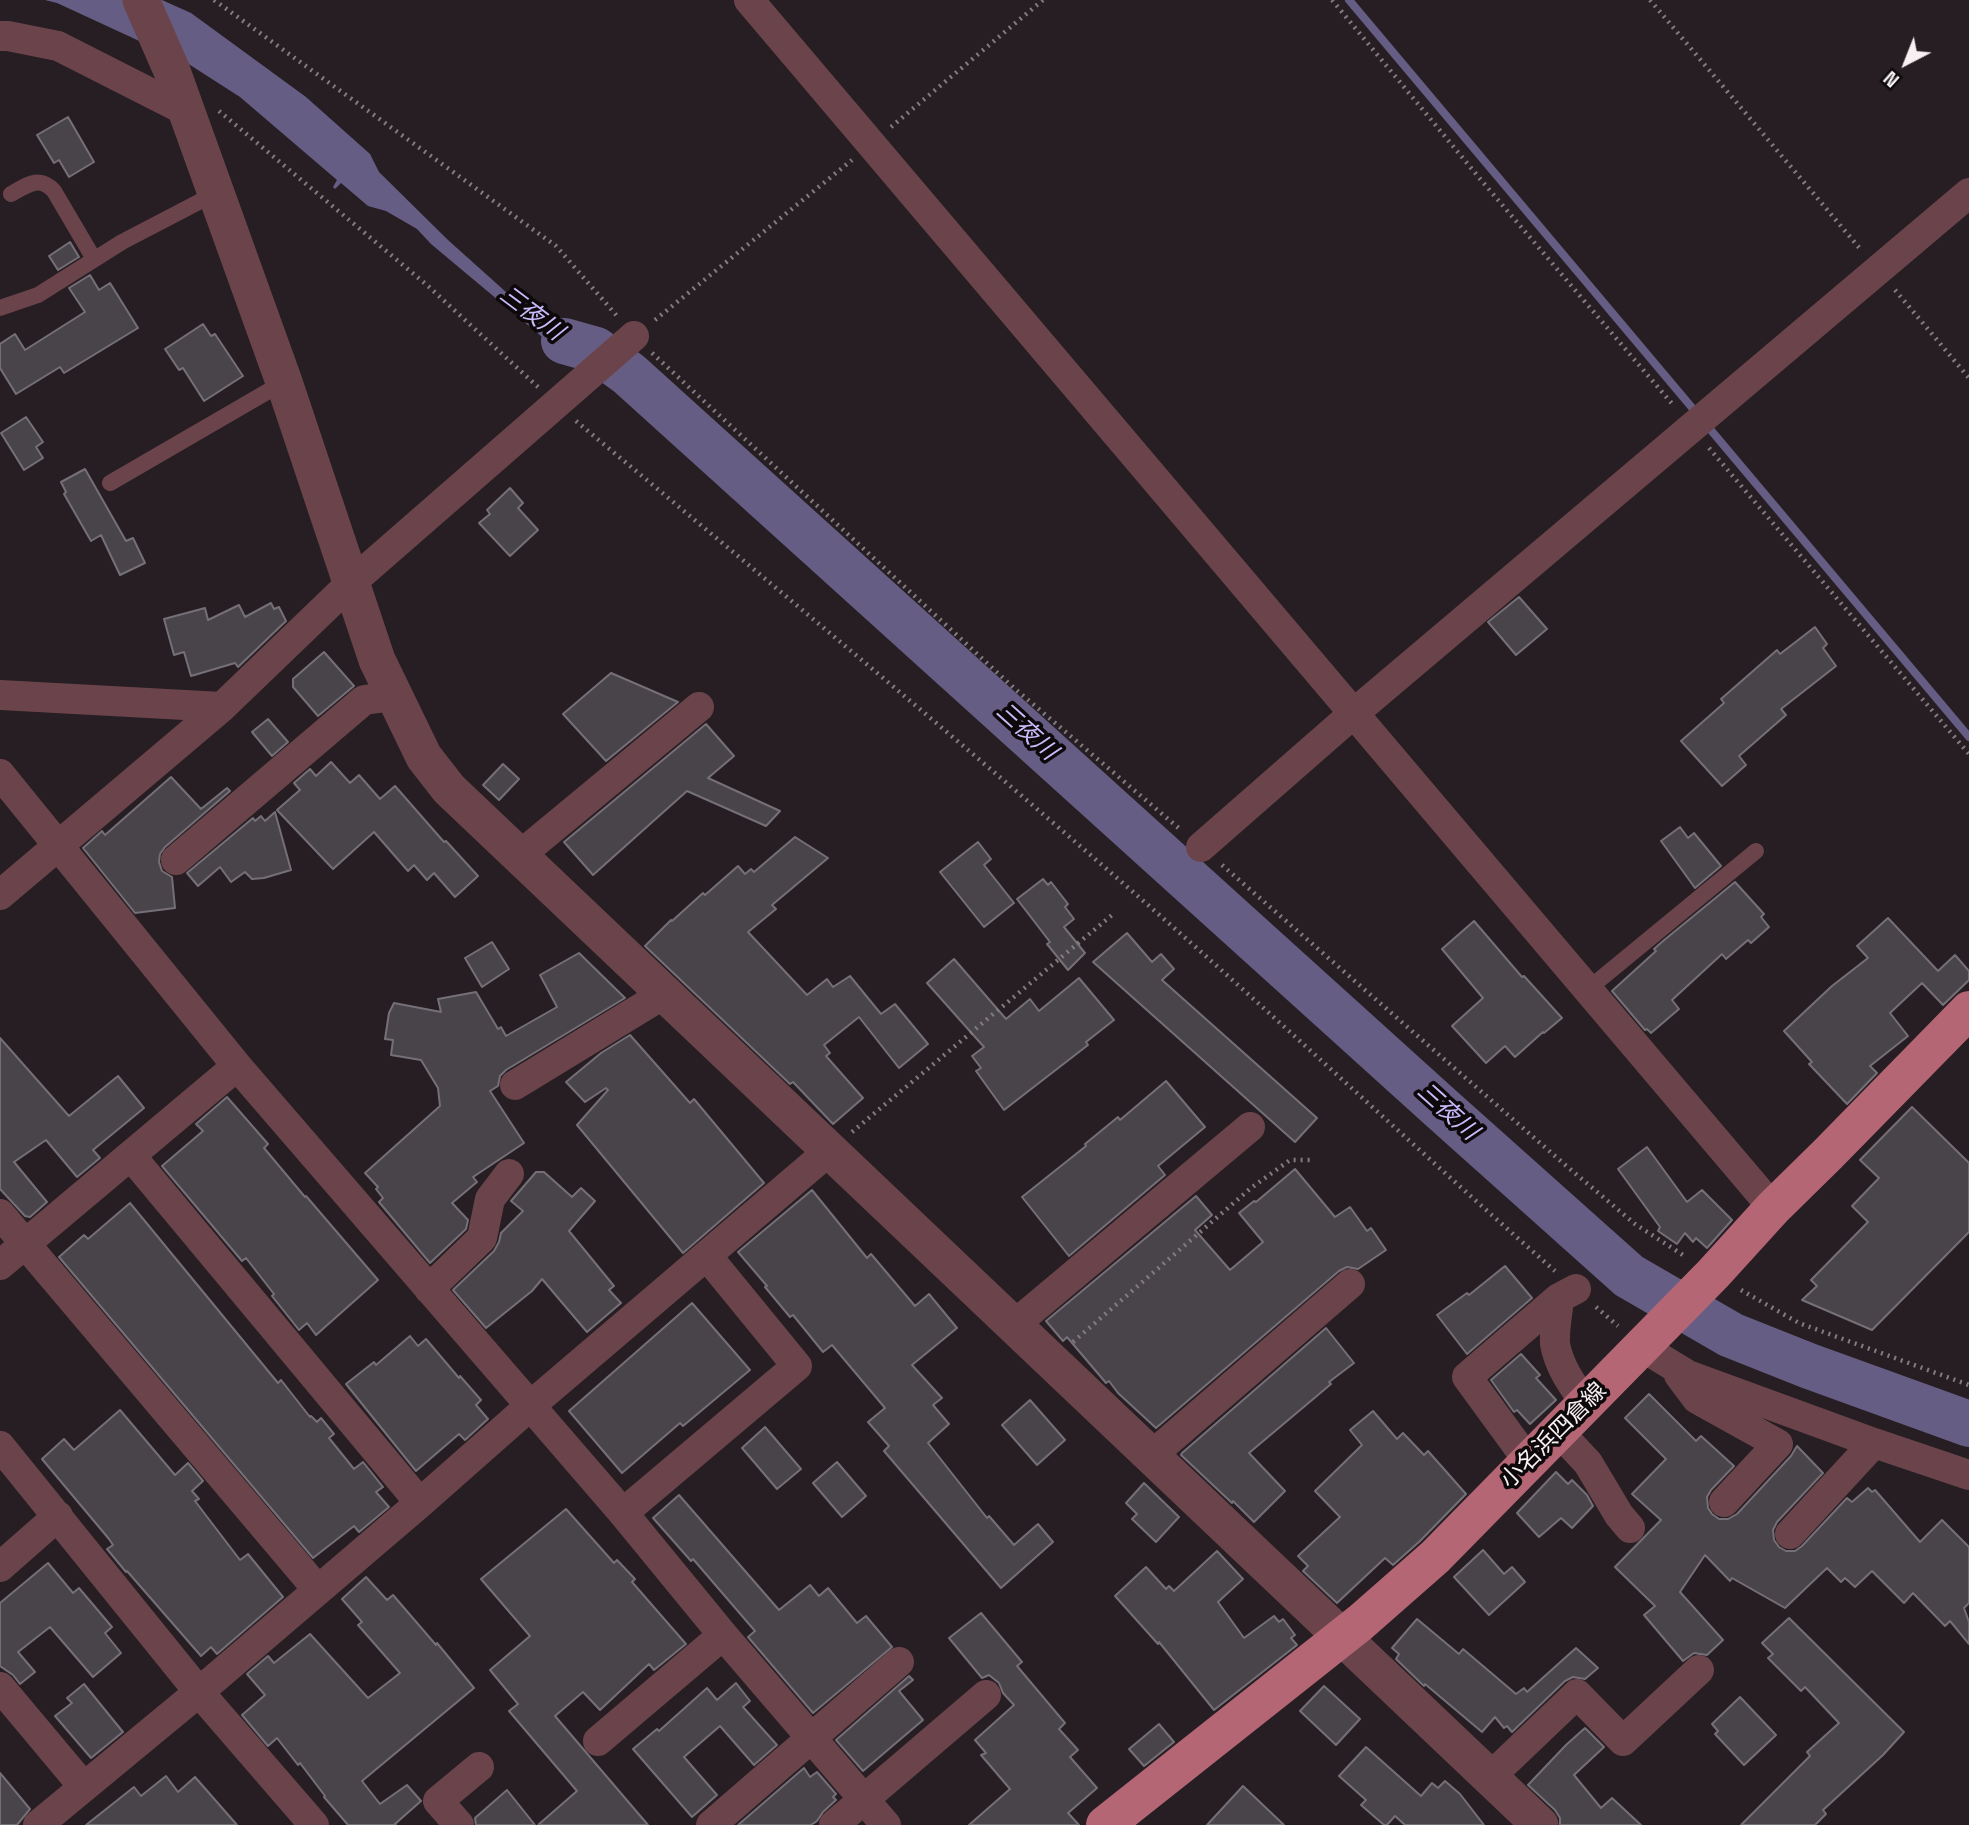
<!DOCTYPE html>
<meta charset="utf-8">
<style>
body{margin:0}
#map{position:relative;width:1969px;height:1825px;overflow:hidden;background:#261e22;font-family:"Space Grotesk",sans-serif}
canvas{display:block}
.north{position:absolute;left:1871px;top:28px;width:70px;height:70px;-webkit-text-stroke:5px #0d090b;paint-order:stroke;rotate:222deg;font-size:19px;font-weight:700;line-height:28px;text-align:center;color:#f6f0f3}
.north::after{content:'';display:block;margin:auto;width:24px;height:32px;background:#f6f0f3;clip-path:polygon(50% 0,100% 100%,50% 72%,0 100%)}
</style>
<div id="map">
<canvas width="1969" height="1825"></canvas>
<div class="north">N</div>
</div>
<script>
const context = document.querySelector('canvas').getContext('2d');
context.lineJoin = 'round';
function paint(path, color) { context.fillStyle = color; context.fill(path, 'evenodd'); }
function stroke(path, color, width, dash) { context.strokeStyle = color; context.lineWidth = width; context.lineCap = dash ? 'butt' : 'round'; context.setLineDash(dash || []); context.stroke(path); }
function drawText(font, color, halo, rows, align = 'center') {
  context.font = font + ' "Space Grotesk","Noto Sans JP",sans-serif'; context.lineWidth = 7; context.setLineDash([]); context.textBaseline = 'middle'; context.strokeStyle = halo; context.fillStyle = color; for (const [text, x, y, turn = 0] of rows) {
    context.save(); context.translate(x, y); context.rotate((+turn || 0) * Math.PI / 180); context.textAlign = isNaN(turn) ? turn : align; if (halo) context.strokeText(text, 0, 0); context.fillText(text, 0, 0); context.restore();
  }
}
const water = new Path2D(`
 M45,0H162L191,13L306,97L370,154L379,172L448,240L516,301L560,334L597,345L613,356L601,367L582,352L572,347L554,344L541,336L431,244L417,229L386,211L368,206L341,183L335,189L333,187L337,180L240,97L187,63L57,3Z`);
const stream = new Path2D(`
 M1349,0L1969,737`);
const river = new Path2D(`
 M564,341L596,350L629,374L1441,1108L1629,1276L1731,1335L1809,1366L1969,1424`);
const building = new Path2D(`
 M68,117L94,162L69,177L59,160L54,163L37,135Z
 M70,242L79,257L58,270L49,256Z
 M90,275L99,290L110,283L138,328L64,373L60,367L16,394L0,368V344L15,334L25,350L85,312L69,288Z
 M203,324L211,336L215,334L243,376L204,401L183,368L179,370L165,349Z
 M26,417L43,442L36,447L43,458L24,470L1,433Z
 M85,469L126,541L133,538L145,563L120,575L101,535L91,541L64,494L66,492L61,482Z
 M510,488L523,503L518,508L538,530L510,556L479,523L490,514L487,510Z
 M1519,597L1547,629L1516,655L1488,622Z
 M271,603L274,609L279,607L286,621L238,667L235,663L191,676L184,652L174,655L164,619L205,608L208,620L239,605L245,617Z
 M1815,627L1827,644L1823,648L1836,666L1781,709L1786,715L1739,756L1746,765L1722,786L1681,741L1724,703L1721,699L1777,650L1780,654Z
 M324,652L354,686L318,716L293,687V679Z
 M611,673L678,702L606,761L563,714Z
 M268,719L288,742L272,756L252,732Z
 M706,724L734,756L708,778L780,811L766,826L687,791L593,875L564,842Z
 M331,762L350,783L359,775L380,799L395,786L444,842L446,841L478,876L455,897L434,873L427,880L414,865L408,871L374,832L333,869L277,810L300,790L294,783L310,769L316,776Z
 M503,764L519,779L499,800L483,785Z
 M171,777L201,809L227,788L230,791L165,847L160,854L159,862L162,871L172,877L175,908L135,913L83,848L102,831L105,835Z
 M275,812L291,870L264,878L252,879L245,872L231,882L220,867L198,886L187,873L253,818L255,821L261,816L265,821Z
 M1680,827L1688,838L1694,833L1721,866L1695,888L1661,841Z
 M795,837L828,858L772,905L776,909L748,932L807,995L827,979L833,987L850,976L881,1014L895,1004L928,1044L899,1068L859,1017L824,1045L830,1053L826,1056L863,1098L833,1124L793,1082L790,1084L645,946L671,920L672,921L703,893L705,895L738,866L745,874L751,869L754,872Z
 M978,842L991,859L984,865L1014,903L984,927L940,872Z
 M1043,879L1048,885L1051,882L1068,904L1065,907L1074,919L1064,927L1085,953L1068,970L1047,944L1050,942L1017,899Z
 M1735,882L1764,914L1761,917L1769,927L1751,943L1748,940L1726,959L1722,954L1672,1000L1679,1009L1651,1033L1647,1029L1645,1030L1612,991L1656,951L1654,949L1663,941Z
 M1888,918L1938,971L1955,955L1969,971V980L1943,1005L1922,983L1890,1013L1908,1036L1870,1066L1877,1073L1847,1104L1809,1064L1812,1062L1784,1031L1832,986L1868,958L1857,946Z
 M1474,921L1522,977L1524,976L1562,1018L1544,1033L1543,1032L1515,1057L1505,1046L1486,1063L1452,1026L1483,998L1442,949Z
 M1127,933L1152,962L1161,954L1174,969L1162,980L1317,1118L1295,1142L1093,962Z
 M492,942L509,969L482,987L465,958Z
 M579,953L625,998L506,1070L500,1076L498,1086L490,1091L524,1143L473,1177L477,1182L452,1203L468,1220L466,1229L430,1263L379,1202L383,1198L376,1189L378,1187L365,1173L440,1106L438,1088L421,1060L391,1055L393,1040L385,1039L389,1013L394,1003L441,1012L438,999L476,992L498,1029L501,1027L506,1036L557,1007L540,975Z
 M954,959L1006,1019L1030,999L1039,1011L1079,978L1114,1020L1086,1042L1088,1045L1004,1110L976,1071L981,1068L972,1056L984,1047L927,983Z
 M630,1035L690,1103L694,1099L764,1183L683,1253L577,1125L608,1090L606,1088L585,1102L566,1082L601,1053Z
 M0,1038L69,1116L118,1076L144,1108L93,1150L100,1158L77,1177L46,1140L14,1162L47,1202L30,1217L25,1216L0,1189Z
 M1166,1081L1205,1127L1158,1166L1165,1175L1069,1256L1022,1197L1086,1146L1085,1144L1118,1117L1120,1120Z
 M227,1097L268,1144L264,1148L305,1197L306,1196L378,1280L316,1335L307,1323L299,1330L272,1296L274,1294L246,1258L242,1261L162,1166L203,1131L196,1124Z
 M1912,1107L1969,1163V1232L1872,1330L1802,1300L1817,1286L1811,1280L1868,1222L1852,1206L1879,1178L1860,1160Z
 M1647,1147L1687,1202L1702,1190L1732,1220L1707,1248L1696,1238L1693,1242L1685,1233L1677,1244L1658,1231L1660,1227L1618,1169Z
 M1295,1169L1335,1217L1350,1207L1367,1231L1371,1228L1386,1250L1358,1269L1347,1267L1339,1271L1156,1428L1118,1393L1109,1381L1106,1383L1067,1337L1063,1341L1046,1321L1196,1196L1212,1215L1195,1230L1230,1270L1263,1242L1239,1213L1254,1201L1256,1202Z
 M536,1172H544L572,1197L581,1188L595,1201L569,1231L614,1286L609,1290L621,1303L587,1332L542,1279L532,1291L486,1328L453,1290L494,1251L499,1242L501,1233L523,1211L511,1201Z
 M812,1190L867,1258L871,1254L915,1306L929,1294L957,1328L912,1365L942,1398L933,1405L949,1424L928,1443L987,1518L989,1516L1014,1545L1038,1524L1053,1542L1001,1588L884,1451L889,1446L868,1422L885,1408L832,1345L823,1352L793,1315L790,1317L765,1287L767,1286L738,1252Z
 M130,1203L278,1383L281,1380L310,1417L311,1416L317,1422L321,1418L334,1434L329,1438L354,1469L363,1462L383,1487L376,1492L389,1507L359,1532L354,1526L313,1558L59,1257L84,1235L88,1239Z
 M1505,1266L1532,1298L1467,1354L1437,1315L1467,1293L1469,1295Z
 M692,1303L750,1370L683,1426L680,1423L622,1473L569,1411Z
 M1326,1328L1354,1363L1329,1382L1331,1384L1249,1453L1285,1491L1254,1522L1233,1501L1232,1503L1181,1455L1182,1453Z
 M410,1336L418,1346L426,1339L459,1378L460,1376L481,1400L476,1405L488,1419L465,1440L459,1434L416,1471L346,1384L374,1362L376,1365Z
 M1521,1354L1540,1375L1536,1378L1556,1400L1530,1424L1517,1410L1514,1412L1491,1380Z
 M1649,1394L1696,1441L1701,1436L1734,1466L1711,1490L1707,1497L1708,1508L1712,1514L1719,1519H1728L1737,1514L1791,1456L1797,1446L1823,1473L1777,1522L1773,1530L1774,1540L1779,1547L1786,1551H1795L1802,1546L1847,1498L1852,1502L1868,1488L1872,1492L1875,1490L1920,1542L1942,1520L1969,1547V1603L1964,1608L1969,1622V1644L1950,1621L1945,1626L1913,1593L1904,1603L1872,1571L1855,1587L1845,1578L1841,1582L1827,1568L1785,1608L1732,1578L1730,1581L1705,1555L1680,1592L1723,1640L1707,1655L1694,1653L1683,1661L1644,1615L1655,1606L1615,1567L1661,1520L1632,1494L1666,1459L1625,1418Z
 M1030,1400L1065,1440L1037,1465L1002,1425Z
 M120,1410L175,1475L188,1463L203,1481L192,1491L199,1499L195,1501L240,1560L248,1554L283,1597L217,1654L211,1647L201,1656L127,1571L126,1572L107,1549L113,1545L109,1539L42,1459L64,1439L74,1450Z
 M1373,1411L1397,1439L1403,1433L1424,1455L1428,1451L1466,1494L1420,1541L1393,1565L1385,1558L1337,1603L1303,1571L1308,1566L1298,1556L1340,1517L1315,1491L1362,1445L1350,1430Z
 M765,1427L801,1469L777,1489L742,1448Z
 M837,1462L866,1496L842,1517L813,1483Z
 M1556,1472L1568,1484L1572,1480L1587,1495L1593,1506L1572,1528L1561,1518L1539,1537L1517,1513Z
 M1144,1483L1179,1517L1156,1542L1132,1519L1137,1514L1126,1503Z
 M679,1495L779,1610L810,1585L819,1596L828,1588L857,1623L866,1616L892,1647L813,1713L748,1637L755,1631L693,1559L691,1561L653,1518Z
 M566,1509L614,1563L617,1560L635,1579L632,1582L686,1644L654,1670L649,1664L600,1710L583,1692L555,1716L648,1825H538L577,1791L509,1711L518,1704L490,1670L530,1636L481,1579Z
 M1483,1550L1504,1574L1512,1567L1525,1582L1489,1615L1454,1577Z
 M1217,1551L1243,1579L1218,1602L1244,1638L1274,1616L1279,1622L1283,1619L1295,1635L1291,1638L1297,1645L1214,1710L1159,1642L1158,1644L1115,1596L1146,1567L1166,1589L1169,1586L1174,1591Z
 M48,1563L73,1593L79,1588L112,1627L105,1633L121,1653L93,1677L50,1627L18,1652L35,1672L20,1684L13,1675L0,1666V1603Z
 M366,1577L387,1600L393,1595L436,1645L437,1643L474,1688L362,1781L380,1804L407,1785L421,1801L395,1824L396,1825H348L324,1797L325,1796L300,1763L298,1765L277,1738L268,1746L242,1715L265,1695L247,1674L268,1656L274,1663L310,1634L368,1698L400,1673L358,1625L362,1622L342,1599Z
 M981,1613L1022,1662L1017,1666L1065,1723L1059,1729L1078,1750L1070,1757L1097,1788L1068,1813L1079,1825H969L1010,1789L981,1755L986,1753L975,1740L1014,1705L1003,1693L999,1683L989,1675L982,1678L949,1638Z
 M1789,1618L1904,1732L1883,1755L1823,1810L1826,1814L1815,1825H1741L1810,1756L1807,1752L1839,1723L1805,1687L1801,1691L1768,1658L1773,1654L1762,1643Z
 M1417,1619L1459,1654L1463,1649L1516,1694L1524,1688L1527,1692L1576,1648L1598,1668L1585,1679L1573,1677L1565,1681L1512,1732L1507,1726L1504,1728L1495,1717L1482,1732L1425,1684L1424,1686L1396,1659L1399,1654L1392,1648Z
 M909,1676L913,1680L899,1691L923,1720L863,1771L836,1740Z
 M736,1683L750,1701L743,1707L777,1745L754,1765L720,1726L684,1757L717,1795L692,1817L633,1749L657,1729L659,1731L707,1688L717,1700Z
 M84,1684L123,1732L91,1758L55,1716L72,1703L67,1698Z
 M1324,1686L1360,1719L1336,1745L1300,1711Z
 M1740,1697L1776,1735L1744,1765L1715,1734L1718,1731L1712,1724Z
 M1159,1724L1174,1742L1144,1766L1129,1749Z
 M1585,1728L1604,1747L1574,1775L1601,1808L1612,1798L1641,1825H1560V1818L1555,1810L1528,1785L1566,1745Z
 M1366,1747L1421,1796L1432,1783L1438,1788L1445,1781L1460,1794L1484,1825H1405L1395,1816L1387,1825H1384L1361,1805L1366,1800L1339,1776Z
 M804,1768L810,1777L817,1772L836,1794L833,1797L836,1800L823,1812L817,1821L811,1825H738Z
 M0,1773L30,1809L17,1825H0Z
 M166,1776L178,1792L195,1777L237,1825H86L134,1787L141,1796Z
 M1243,1786L1284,1825H1207Z
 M507,1790L535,1825H476L475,1818Z`);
const path = new Path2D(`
 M214,0L556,246L617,316
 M1332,0L1481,180L1674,406
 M1650,0L1862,251
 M219,111L428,286L538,387
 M891,127L1043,0
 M1895,290L1969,378
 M655,320L852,160
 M652,353L1014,688L1181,830
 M576,421C768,581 960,741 1148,905C1285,1025 1418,1151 1555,1271
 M1709,448L1969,754
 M1222,865L1563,1163L1635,1224L1686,1257
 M852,1132L1112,915
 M1741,1290L1799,1323L1969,1385
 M1596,1307L1618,1326
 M1073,1342L1251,1188L1290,1160H1311`);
const service = new Path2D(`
 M11,194C27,185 39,175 54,191L94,259
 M0,308L38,295L122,242L216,193
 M110,483L284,382
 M1587,990L1756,851`);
const minor = new Path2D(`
 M749,0L1773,1208
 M0,36H8L58,46L186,111
 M0,695L222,707L352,582L634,336
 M0,774L237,1066L623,1513L723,1635L886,1825
 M1201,847L1353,714L1969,193
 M519,856L699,707
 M176,860L364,700L394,696
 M0,895L222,707
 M515,1085L664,994
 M131,1156L420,1503
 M0,1214L318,1590
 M0,1265L237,1066
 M429,1289L482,1238L490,1199L509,1174
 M1559,1298C1558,1312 1554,1330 1555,1344C1559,1367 1573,1386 1586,1404
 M1014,1325L1250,1127
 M1642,1347L1688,1375L1874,1443L1969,1475
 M1679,1375L1697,1399L1778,1444L1724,1502
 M1559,1432L1588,1463L1619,1515L1630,1528
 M0,1446L199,1692L314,1825
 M1152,1455L1350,1284
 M1529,1462L1467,1377L1559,1298L1576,1289
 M623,1513L797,1366L707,1256
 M1790,1534L1874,1443
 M0,1567L58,1516
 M0,1687L83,1786
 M598,1741L723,1635
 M1490,1777L1577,1694L1623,1741L1699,1670
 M38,1825L199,1692L420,1503L530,1406L829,1151
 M459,1825L438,1801L479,1767
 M711,1825L899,1662
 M834,1825L986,1695`);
const tertiary = new Path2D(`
 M141,0L172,71L284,382L377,660L424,757L449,789L1540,1825`);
const primary = new Path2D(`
 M1105,1825L1361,1622L1435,1557L1713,1274L1773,1208L1828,1154L1969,1010`);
const streetNames = [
 ["小名浜四倉線",1554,1436,-45]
];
const waterNames = [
 ["三夜川",531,314,37],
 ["三夜川",1026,732,42],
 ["三夜川",1447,1112,42]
];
paint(water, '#665d84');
stroke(stream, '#665d84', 8);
stroke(river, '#665d84', 46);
paint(building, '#49434a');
stroke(building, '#756f77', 2);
stroke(path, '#827b7f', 4.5, [2, 5]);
stroke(service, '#6b444b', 16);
stroke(minor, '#6b444b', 30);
stroke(tertiary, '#6b444b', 37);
stroke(primary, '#b56675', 38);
drawText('23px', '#f6f0f3', '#0d090b', streetNames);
drawText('italic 24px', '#cabbfc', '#0d090b', waterNames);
</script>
